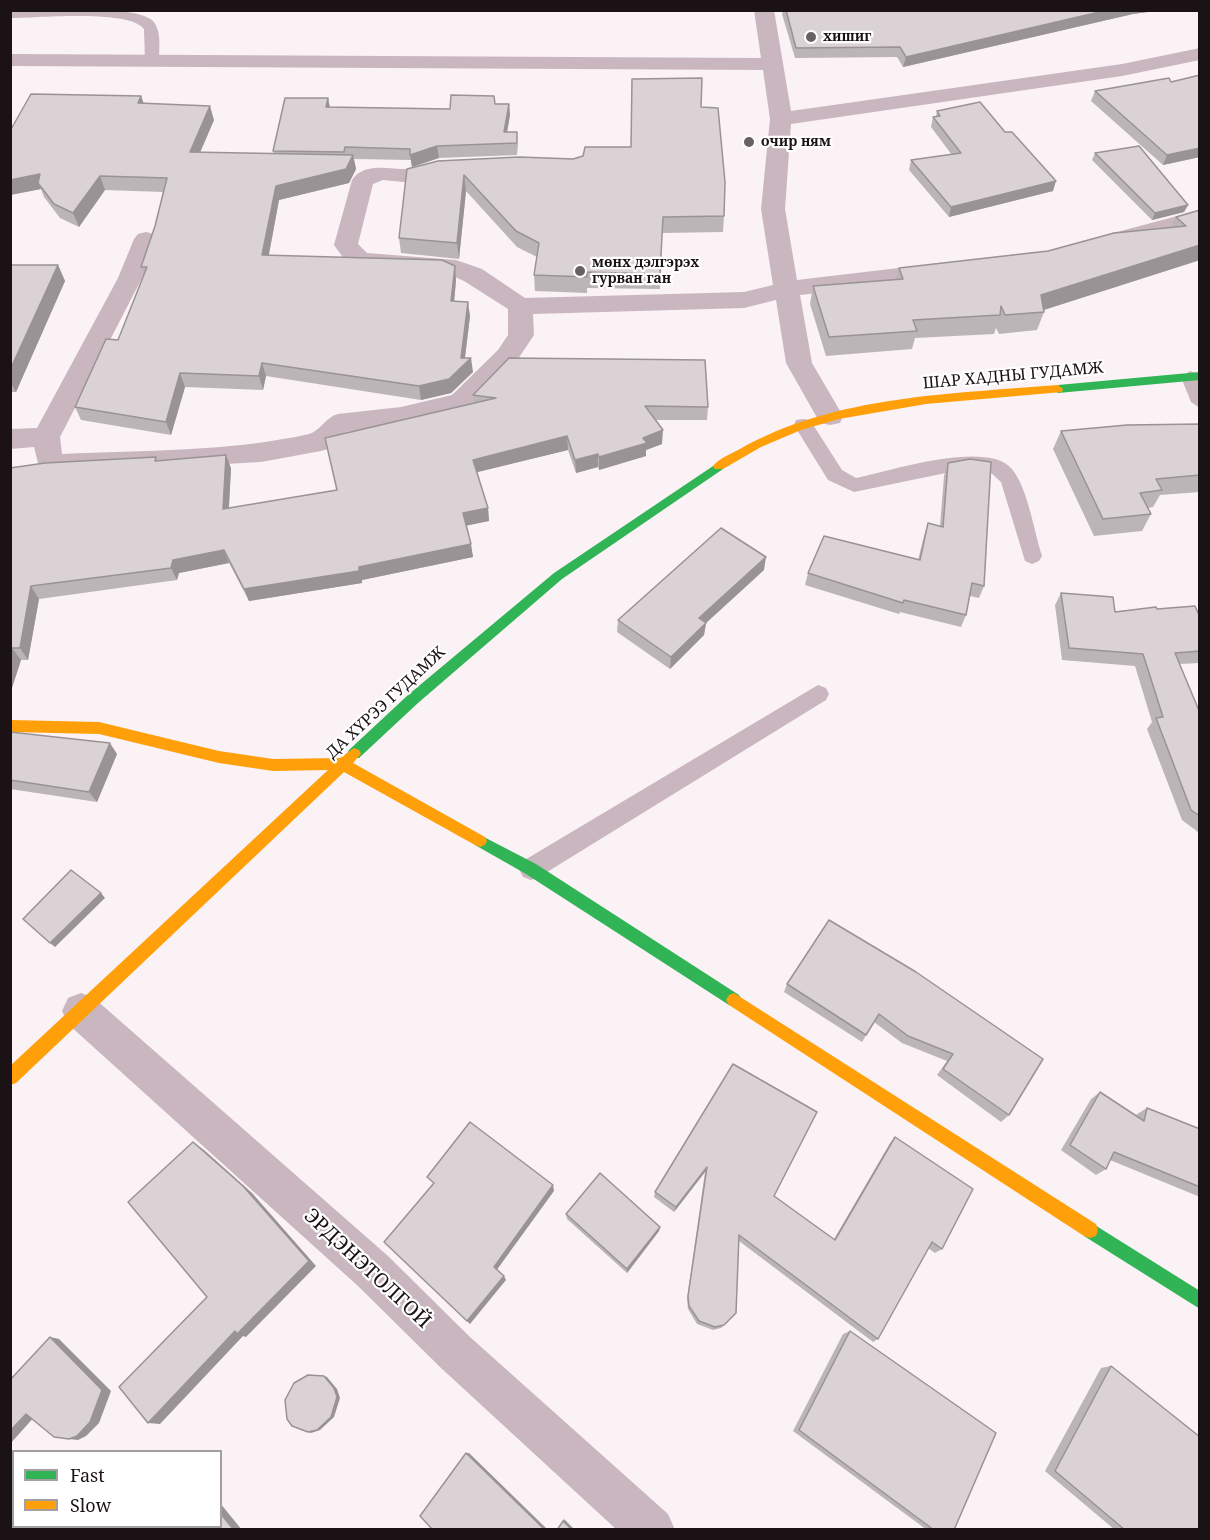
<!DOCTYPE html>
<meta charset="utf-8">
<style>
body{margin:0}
#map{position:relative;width:1210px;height:1540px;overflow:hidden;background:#faf2f5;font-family:"Noto Serif",serif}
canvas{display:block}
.frame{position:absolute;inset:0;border:12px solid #1b1215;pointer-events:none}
.legend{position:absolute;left:12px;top:1450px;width:210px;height:78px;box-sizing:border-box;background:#fff;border:2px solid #a4a0a1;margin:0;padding:8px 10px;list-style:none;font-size:18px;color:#1b1215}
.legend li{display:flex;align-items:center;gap:12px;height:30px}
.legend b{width:30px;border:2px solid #a4a0a1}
</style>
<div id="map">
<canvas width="1210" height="1540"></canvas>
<div class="frame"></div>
<ul class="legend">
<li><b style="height:8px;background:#30b455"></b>Fast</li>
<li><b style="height:8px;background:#ff9f0a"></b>Slow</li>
</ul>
</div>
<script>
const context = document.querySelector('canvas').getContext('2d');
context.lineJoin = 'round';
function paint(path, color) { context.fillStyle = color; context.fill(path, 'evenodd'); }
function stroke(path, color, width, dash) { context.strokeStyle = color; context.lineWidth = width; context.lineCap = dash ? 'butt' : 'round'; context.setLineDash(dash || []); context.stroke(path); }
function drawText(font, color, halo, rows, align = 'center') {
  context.font = font + ' "Noto Serif",serif'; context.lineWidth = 4.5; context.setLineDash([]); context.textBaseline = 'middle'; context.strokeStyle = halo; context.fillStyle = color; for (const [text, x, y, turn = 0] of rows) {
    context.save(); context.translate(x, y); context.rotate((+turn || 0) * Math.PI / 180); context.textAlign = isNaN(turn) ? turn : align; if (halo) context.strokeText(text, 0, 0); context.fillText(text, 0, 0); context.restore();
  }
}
const lane = new Path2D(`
 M10,10C37,10 137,4 153,21C162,32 159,48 159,61L152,65L145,61L144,29C130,9 36,18 10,18Z
 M1190,371L1196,373L1200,378V408L1191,402L1181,377Z
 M803,419L810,420L842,470L856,478C889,471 988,439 1012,469C1028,489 1034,531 1042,556L1039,561L1032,564L1025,561L1001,482L989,471L965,469L854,492L828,480L794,425L796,420Z
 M818,685L826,688L829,694L826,700L539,877L531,880L523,877L519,869L523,861Z`);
const street = new Path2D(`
 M754,10H774L791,111L1122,64L1200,48V60L1122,76L791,124L785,209L797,280L941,263L950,266L953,271L950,276L941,279L800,295L812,363L843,416L840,423L830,425L820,423L786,363L776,300L744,308L533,314L534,335L516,362L470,409L401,425L346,432L331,448L321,451L261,462L50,474L40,471L34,447L10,449V429L37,428L118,278L134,239L138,234L146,232L154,234L158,239L142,278L60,437L62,454C144,450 229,452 309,434C320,431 326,417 338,414L401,407L452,395L498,350L508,335V309L464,281L444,272L360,268C348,265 341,255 334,245L352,180C365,161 391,170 410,169C427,168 438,157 456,161L459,166L456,171L414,183L383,180L373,184L358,244L367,253L456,260L482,269L525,298L744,292L773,285L761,209L770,119L763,70L10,66V54L761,58Z
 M1200,210V224L1110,248L1102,246L1098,241L1102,236Z
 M81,993L94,998L388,1256L470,1337L668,1514L675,1530H617L440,1367L358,1286L68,1024L62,1011L68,998Z`);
const fast = new Path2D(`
 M1200,372V380L1058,393L1053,389L1058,385Z
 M719,462L725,466L723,469L562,579L418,703L359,758H349L347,754L349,750L408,695L554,573Z
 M480,835L536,864L739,995L742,1000L739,1005L734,1007L729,1005L526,874L475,845L473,841L475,837Z
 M1090,1222L1200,1291V1309L1084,1236L1082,1230L1084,1224Z`);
const slow = new Path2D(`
 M1058,385L1063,389L1062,392L926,404L839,419L801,430L761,447L723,469H715L713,466C719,458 731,454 740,449C835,395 952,394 1058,385Z
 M10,720L99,722L219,751L273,759L340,758L354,748L359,750L361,754L353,763L485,837L487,841L485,845L480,847L475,845L344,772L16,1083L10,1085V1066L328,770L273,771L219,763L99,734L10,732Z
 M734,993L1096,1224L1098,1230L1096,1236L1090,1238L1084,1236L729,1005L726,1000L729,995Z`);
const wall = new Path2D(`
 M783,10H1163L1133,14L903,67L897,57L795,58L782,14Z
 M1200,75V157L1163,165L1091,101L1095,91L1171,82Z
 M141,96L144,104L214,120L200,153L274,154L273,151L328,98L330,107L450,109L495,104H509L510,115L507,132L518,144L517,155L439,158L412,167L411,160L354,159L356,169L349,183L279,200L269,255L456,280L454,301L470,316L465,358L473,372L451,393L421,400L266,376L263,390L185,387L171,435L81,420L75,407L118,340L144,274L141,267L155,226L163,192L105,190L79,227L60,218L44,197L41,189L10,195V131Z
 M701,107L724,216L723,232L662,233L660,289L587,288V293L535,291L534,275L537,257L517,247L466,191L459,259L401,253L399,238L407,169L573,159L631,147Z
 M937,111L1053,191L949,217L909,170L911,160L952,155L931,127L933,117L936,116Z
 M1095,153L1188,205L1184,212L1152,220L1092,160Z
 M1200,210V260L1044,310V312L1037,330L999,334L996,328L994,334L915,338L912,349L826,356L810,304L813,286L896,280L899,268L1048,251L1171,228L1176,217Z
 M10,265H58L65,281L16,392H10Z
 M473,395L708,407L707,420H655L662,444L646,450V456L599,470L598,467L576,473L568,450L476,472L488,508L489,521L466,525L473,557L362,580V583L249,601L229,563L179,573L177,580L39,599L28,660H21L10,694V468L156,457L158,461L231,468L229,508L337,490L474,403Z
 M1200,424V492L1160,495L1153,507L1148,508L1151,514L1142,531L1094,536L1053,449L1061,431Z
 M948,463L984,586L979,598L970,596L966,615L961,627L900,612L899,614L805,585L808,573L918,560L924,536L928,523L940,526L944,476Z
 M764,570L706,623L704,635L670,669L617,632L618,620Z
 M1061,593L1115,612L1157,609L1200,617V663L1179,664L1200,713V831L1198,832L1182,820L1147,729L1152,722L1135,666L1062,660L1055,605Z
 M10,732L117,754L97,802L10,789Z
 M829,920L1009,1115L1001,1122L937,1075L947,1061L902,1043L874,1022L862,1042L784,992L787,984Z
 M733,1064L774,1196L834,1239L890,1143L895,1137L942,1249L935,1253L928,1248L878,1339L873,1342L739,1241L736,1313L721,1328L713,1330L697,1324L688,1309L687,1299L705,1172L674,1212L654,1197L655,1192Z
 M1100,1092L1136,1116L1137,1114L1147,1108L1200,1129V1197L1110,1160L1106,1169L1096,1175L1061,1150L1091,1099Z
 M566,1214L660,1227L659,1231L627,1273L567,1219Z
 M850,1331L954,1530H927L793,1431L843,1334Z
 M1111,1366L1200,1530H1115L1045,1471L1101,1368Z`);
const shadedWall = new Path2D(`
 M1108,10H1163L1133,14L903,67L906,57Z
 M141,96L146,110L138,103Z
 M328,98L330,109L326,107Z
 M509,104L510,115L505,144L504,132Z
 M210,106L214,120L194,166L190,152Z
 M437,146L439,158L412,167L410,155Z
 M1200,148V157L1163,165L1167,155Z
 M353,155L356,169L349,183L279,200L266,269L262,255L276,186Z
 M40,174L38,183L41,189L10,195V180Z
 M464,175L466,191L459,259L457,243Z
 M100,176L105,190L79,227L73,213Z
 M1056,181L1053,191L949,217L951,207Z
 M1188,205L1184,212L1152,220L1155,213Z
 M1200,245V260L1034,313L1041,295Z
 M58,265L65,281L16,392L10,382V370Z
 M455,266L456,280L453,315L451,301Z
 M468,302L470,316L464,365L471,358L473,372L451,393L421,400L419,386L461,358Z
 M262,363L266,376L263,390L259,376Z
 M180,373L185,387L171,435L166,422Z
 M663,430L662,444L646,450V456L599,470V457Z
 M567,436L568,450L474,473L473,460Z
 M598,454V467L576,473L575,460Z
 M226,455L231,468L228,522L223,509Z
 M488,508L489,521L465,526L463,513Z
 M471,544L473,557L362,580V583L249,601L244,589Z
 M224,550L229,563L179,573L177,580L171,568L173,560Z
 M766,557L764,570L706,623L704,635L670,669L671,657L699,618Z
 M31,586L39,599L28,660L20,648Z
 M12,648L21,660L10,694V654Z
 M110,743L117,754L97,802L89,792Z
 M101,893L105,898L55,947L50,943Z
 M193,1142L204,1150L252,1193L316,1266L246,1337L243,1336L160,1424L148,1423L235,1331Z
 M707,1167L705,1172L674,1212L676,1207Z
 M553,1185L554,1191L496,1271L494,1267Z
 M660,1227L659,1231L627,1273V1269Z
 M504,1276L506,1280L470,1324L467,1321Z
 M50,1337L59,1339L111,1391L99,1423L86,1436L78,1440L69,1439Z
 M324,1376L327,1377L337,1389L340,1398L334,1417L320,1430L311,1433L308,1432Z
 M26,1414L36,1415L10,1444V1431Z
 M466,1453H469L548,1530H545Z
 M220,1503L242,1530H234L220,1513Z
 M564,1519L575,1530H572L563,1521Z`);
const building = new Path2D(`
 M786,10H1108L906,57L900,47L796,48Z
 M1200,75V148L1167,155L1095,91L1169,78L1171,82Z
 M702,78L701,107L718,108L725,182L724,216L663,217L660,274L587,272V277L534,275L539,243L516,231L464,175L457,243L399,238L407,169L438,161L519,157L573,159L583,156L585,147H631L632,79Z
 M31,94L141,96L138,103L210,106L190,152L353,155L346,169L276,186L262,255L442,260L455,266L451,301L468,302L461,358H471L449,379L419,386L262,363L259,376L180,373L166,422L75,407L106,339L118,340L147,267H141L155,226L167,178L100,176L73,213L54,204L38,183L40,174L10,180V131Z
 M451,95L494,96L495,104H509L504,132H517V143L437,146L410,155V149L345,147L344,152L273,151L285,98H328L326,107L450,109Z
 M980,102L1005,132H1012L1056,181L951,207L911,160L961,153L933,117L940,116L937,111Z
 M1139,146L1188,205L1155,213L1095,153Z
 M1200,210V245L1041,295L1044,312L1005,315L1001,306L1000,315L913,320L917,331L829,337L813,286L903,279L899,268L1048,251L1114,233L1186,226L1176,217Z
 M10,265H58L10,370Z
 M509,358L705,360L708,407L645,406L663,430L643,438L647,443L599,457L598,454L575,460L567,436L473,460L488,508L463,513L471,544L359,567V571L244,589L224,550L173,560L171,568L31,586L20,648H12L10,654V468L45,463L156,457L155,461L226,455L223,509L337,490L325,438L496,398L473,395Z
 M1200,424V475L1156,479L1162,490L1140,493L1151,514L1103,519L1061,431L1127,425Z
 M970,459L991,462L984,586L972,583L966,615L904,600L903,603L808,573L824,536L920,560L928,523L943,527L948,463Z
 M721,528L766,557L699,618L706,623L671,657L618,620Z
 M1061,593L1113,597L1115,612L1156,607L1157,609L1195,606L1200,617V651L1175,653L1200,713V816L1191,810L1156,718L1163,717L1143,654L1069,648Z
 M10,732L110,743L89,792L10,780Z
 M71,870L101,893L50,943L23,919Z
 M829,920L916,972L1043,1059L1009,1115L943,1069L953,1054L908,1036L879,1014L866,1035L787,984Z
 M733,1064L817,1112L774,1196L835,1240L895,1137L973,1189L942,1249L932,1242L878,1339L739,1235L736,1313L724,1325L715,1327L699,1321L689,1306L688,1296L707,1167L676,1207L655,1192Z
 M1100,1092L1144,1121L1147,1108L1200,1129V1187L1114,1152L1106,1169L1070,1145Z
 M470,1122L553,1185L494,1267L504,1276L467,1321L384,1242L434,1183L427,1177Z
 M193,1142L243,1186L309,1261L237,1334L235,1331L148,1423L119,1387L207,1297L128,1202Z
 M600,1173L660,1227L627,1269L566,1214Z
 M850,1331L996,1433L954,1530H934L799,1430Z
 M50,1337L102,1390L90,1422L77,1436L69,1439L54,1437L26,1414L10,1431V1380Z
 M1111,1366L1200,1437V1530H1125L1055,1471Z
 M308,1375L324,1376L334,1388L337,1397L331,1417L317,1430L308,1432L292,1426L287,1419L285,1400L294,1383Z
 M466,1453L545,1530H433L420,1516Z
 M220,1513L234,1530H131L129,1527H220Z
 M563,1521L572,1530H557Z`);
const markers = [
 [811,37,6,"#696063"],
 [749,142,6,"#696063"],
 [580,271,6,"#696063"]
];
const farPoinames = [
 ["хишиг",823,37],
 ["очир ням",761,142],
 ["мөнх дэлгэрэх",592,263],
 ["гурван ган",592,279]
];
const streetNames = [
 ["ШАР ХАДНЫ ГУДАМЖ",1013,376,-5],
 ["ДА ХҮРЭЭ ГУДАМЖ",386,703,-43]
];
const nearStreetnames = [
 ["ЭРДЭНЭТОЛГОЙ",367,1269,43]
];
paint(lane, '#cab6be');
paint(street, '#cab6be');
paint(fast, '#30b455');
paint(slow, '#ff9f0a');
paint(wall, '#bcb5b7');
paint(shadedWall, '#999395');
paint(building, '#dbd2d5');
stroke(building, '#999395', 1.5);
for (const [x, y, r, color] of markers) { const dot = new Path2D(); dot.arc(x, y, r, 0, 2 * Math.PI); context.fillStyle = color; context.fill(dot); stroke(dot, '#fff', 2); }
drawText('bold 14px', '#1b1215', '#fff', farPoinames, 'left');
drawText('16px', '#1b1215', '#fff', streetNames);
drawText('20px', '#1b1215', '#fff', nearStreetnames);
</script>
